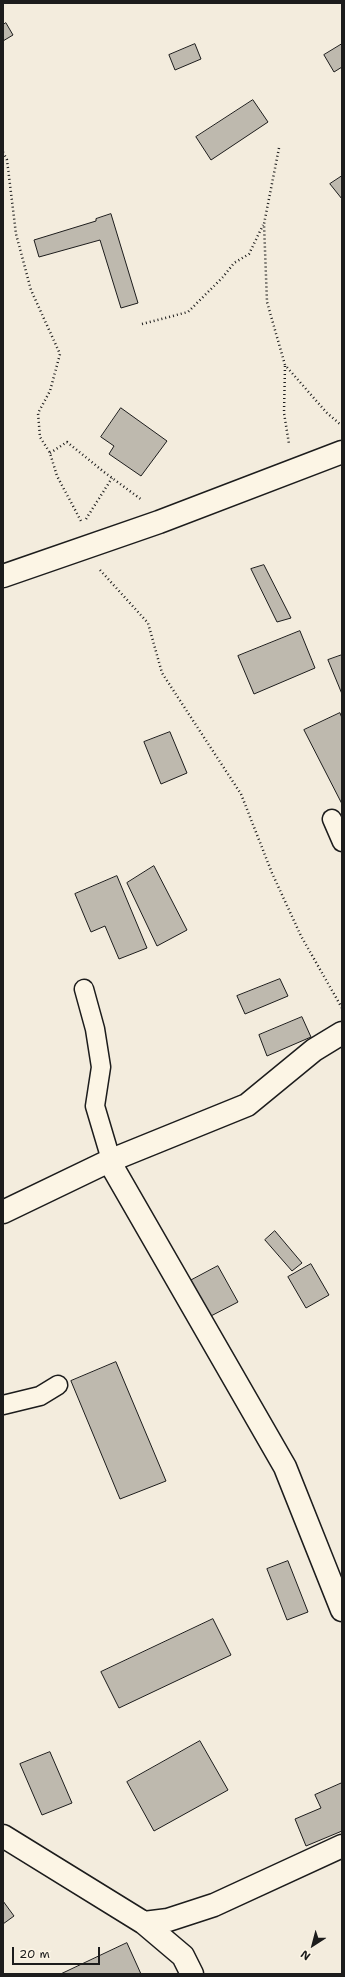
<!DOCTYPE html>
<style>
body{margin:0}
#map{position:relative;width:345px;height:1977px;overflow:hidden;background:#f3ecdd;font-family:"Shantell Sans",sans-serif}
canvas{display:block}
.frame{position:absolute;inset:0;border:4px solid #1c1c1c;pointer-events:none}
.north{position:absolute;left:293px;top:1925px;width:40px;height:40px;-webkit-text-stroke:3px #fcf5e5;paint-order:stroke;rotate:216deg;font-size:11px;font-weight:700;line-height:16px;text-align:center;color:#1c1c1c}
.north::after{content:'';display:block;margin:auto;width:14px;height:18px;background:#1c1c1c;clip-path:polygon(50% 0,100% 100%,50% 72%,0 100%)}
.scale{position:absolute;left:12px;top:1947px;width:88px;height:18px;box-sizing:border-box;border:2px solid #1c1c1c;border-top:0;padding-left:5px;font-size:12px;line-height:14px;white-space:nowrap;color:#1c1c1c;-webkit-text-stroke:3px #fcf5e5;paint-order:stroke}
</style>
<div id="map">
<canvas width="345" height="1977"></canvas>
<div class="frame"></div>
<div class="north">N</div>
<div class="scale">20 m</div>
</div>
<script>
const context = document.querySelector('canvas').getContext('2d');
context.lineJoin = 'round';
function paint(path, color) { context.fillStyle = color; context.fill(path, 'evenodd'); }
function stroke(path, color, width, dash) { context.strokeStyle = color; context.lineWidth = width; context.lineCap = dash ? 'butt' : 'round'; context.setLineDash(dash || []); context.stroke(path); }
const building = new Path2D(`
 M6,23L13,35L3,41V25Z
 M195,44L201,59L175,70L169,55Z
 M342,44V67L334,72L324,55Z
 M253,100L268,122L211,160L196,137Z
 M342,176V199L330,184Z
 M111,214L138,303L121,308L100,240L39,257L34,240L96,221V219Z
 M121,408L167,441L141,476L109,454L114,446L101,437Z
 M264,565L291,618L277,622L251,569Z
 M300,631L315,668L254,694L238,656Z
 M342,655V694L328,660Z
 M340,713L342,718V804L304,730Z
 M170,732L187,773L161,784L144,742Z
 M154,866L187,930L157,946L127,883Z
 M117,876L147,948L119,959L105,926L91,932L75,894Z
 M280,979L288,996L245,1014L237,996Z
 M302,1017L311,1037L267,1056L259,1035Z
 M275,1231L302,1263L292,1271L265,1240Z
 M311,1264L329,1295L306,1308L288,1277Z
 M218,1266L238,1302L207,1318L188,1282Z
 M116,1362L166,1481L120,1499L71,1381Z
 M288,1561L308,1612L287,1620L267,1569Z
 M213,1619L231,1655L119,1708L101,1672Z
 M200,1741L228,1790L154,1831L127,1782Z
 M50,1752L72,1803L42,1815L20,1764Z
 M342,1783V1831L306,1846L295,1819L321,1808L315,1795Z
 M3,1901L14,1916L3,1924Z
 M127,1943L141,1974H61Z`);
const path = new Path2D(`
 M279,148L264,224L267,302L285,365L327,413L341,425
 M3,152L7,160L16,234L31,290L60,354L50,391L38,413L40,437L50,453L57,476L81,521
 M142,324L188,312L223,277L234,263L249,254L263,225
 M285,366L284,413L289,444
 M50,453L67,442L104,472L142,500
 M86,519L112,478
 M100,570L148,623L162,673L241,794L272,873L301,936L342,1008`);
const lane = new Path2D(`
 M332,819L342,842
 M84,989L95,1029L101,1067L95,1106L109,1153V1161
 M3,1405L40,1396L58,1385`);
const street = new Path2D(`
 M3,576L159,522L342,452
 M109,1161L285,1467L342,1610
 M3,1212L109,1161L247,1105L314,1050L342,1033
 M3,1836L144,1923L183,1956L192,1974
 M144,1923L168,1920L214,1905L342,1846`);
paint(building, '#beb9ae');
stroke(building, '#1c1c1c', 1);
stroke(lane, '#1c1c1c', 21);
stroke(street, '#1c1c1c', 25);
stroke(path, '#1c1c1c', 2.5, [1, 3]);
stroke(lane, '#fcf5e5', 18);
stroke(street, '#fcf5e5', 22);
</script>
